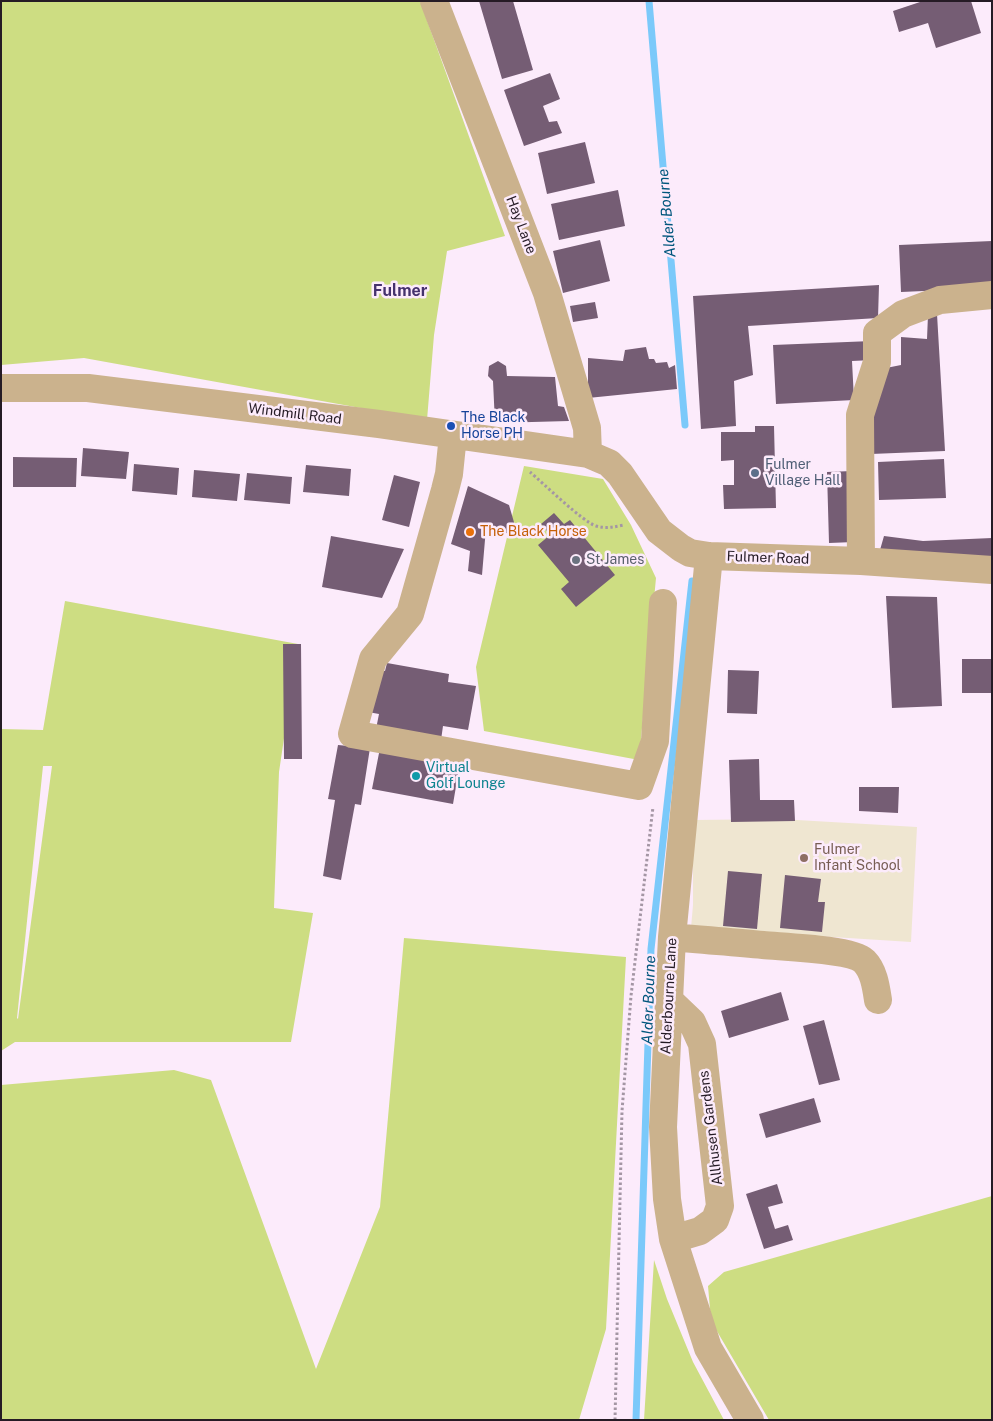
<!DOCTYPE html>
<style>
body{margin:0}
#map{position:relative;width:993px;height:1421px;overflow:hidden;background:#fcebfb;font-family:"Public Sans",sans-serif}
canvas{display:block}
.frame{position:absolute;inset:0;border:2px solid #251b25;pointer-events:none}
</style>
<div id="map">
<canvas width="993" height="1421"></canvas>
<div class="frame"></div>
</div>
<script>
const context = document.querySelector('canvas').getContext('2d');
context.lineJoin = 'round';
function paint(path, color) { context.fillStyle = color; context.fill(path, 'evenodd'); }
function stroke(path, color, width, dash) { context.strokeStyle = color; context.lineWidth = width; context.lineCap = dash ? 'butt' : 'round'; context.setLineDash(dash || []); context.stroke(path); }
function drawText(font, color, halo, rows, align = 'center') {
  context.font = font + ' "Public Sans",sans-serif'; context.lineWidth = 5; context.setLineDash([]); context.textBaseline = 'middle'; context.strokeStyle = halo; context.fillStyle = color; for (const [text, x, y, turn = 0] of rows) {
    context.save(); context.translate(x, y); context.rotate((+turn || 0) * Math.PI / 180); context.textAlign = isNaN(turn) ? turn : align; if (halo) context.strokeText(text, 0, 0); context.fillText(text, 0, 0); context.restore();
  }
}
const education = new Path2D(`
 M780,819L917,827L911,942L691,928L693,905V833L694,820Z`);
const green = new Path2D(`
 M1,1H420L505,236L447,251L434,335L427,420L84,358L1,365Z
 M524,466L603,479L631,525L656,578L639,760L484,731L476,667Z
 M65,601L298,644L279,772L274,908L313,913L291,1042H15L1,1051V729L43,730ZM43,766H52L18,1019L17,1018Z
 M404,938L626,957L606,1329L579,1420H1V1085L174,1070L211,1080L316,1369L380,1207Z
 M992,1196V1420H769L711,1321L708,1286L724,1272Z
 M654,1260L667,1299L693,1362L724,1420H644Z`);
const stream = new Path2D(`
 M649,1L685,425
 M636,1420L651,949L692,581`);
const building = new Path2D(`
 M479,1H513L533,70L502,79Z
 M923,1H971L981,33L936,48L928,23L899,32L893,11Z
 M550,73L560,99L543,106L549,122L557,121L562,133L524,146L504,90Z
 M585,142L595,183L547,194L538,153Z
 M618,190L625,226L559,240L551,204Z
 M600,240L610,281L563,293L553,251Z
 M992,241V288L901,292L899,245Z
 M879,285L878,318L748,326L753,375L734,381L736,426L701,429L693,296Z
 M595,302L598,318L573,322L570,306Z
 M937,314L945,451L871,454L870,421L881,369L901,365V337L927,339L928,315Z
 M872,341L873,360L852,361L854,400L776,404L773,345Z
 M646,347L649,359H654L656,363L667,362L669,368L675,365L677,389L588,398V358L623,361L625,350Z
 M498,361L506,366L507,376L555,377L558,406L564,407L569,421L495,423L493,381L488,376L489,366Z
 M755,426H774L776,508L724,509L723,485H734V460L721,461V432H755Z
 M83,448L129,452L126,479L81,476Z
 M13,457L77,458L76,487H13Z
 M944,459L946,498L879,500L878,462Z
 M134,464L179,468L177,495L132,491Z
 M306,465L351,469L349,496L303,492Z
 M194,470L240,474L237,501L192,497Z
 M852,471L854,542L829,543L827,472Z
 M247,473L292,477L290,504L244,500Z
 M394,475L420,482L409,527L382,520Z
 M468,486L509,505L518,536L486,528L482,575L468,571L470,551L451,544Z
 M554,513L564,524L570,520L615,575L576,607L561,589L569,582L538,545L550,535L541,524Z
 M331,536L404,549L382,598L322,587Z
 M884,536L923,541L992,538V559L878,557Z
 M886,596L937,597L942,706L892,708Z
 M283,644H301L302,759H284Z
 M962,659H992V693H962Z
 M387,663L449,674L448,682L476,686L468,730L443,726L441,740L376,729L379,714L368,712L376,670L385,671Z
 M728,670L759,671L757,714L727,713Z
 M338,745L370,748L361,805L355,804L341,880L323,876L335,800L328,799Z
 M380,748L460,763L453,804L372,789Z
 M759,759L760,800H794L795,821L731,822L729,760Z
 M859,787H899L898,813L859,811Z
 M728,871L762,874L757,929L723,926Z
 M785,875L821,879L818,902H825L822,932L780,928Z
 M781,992L789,1020L729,1038L721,1011Z
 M824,1020L840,1080L819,1085L803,1026Z
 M814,1098L821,1122L766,1138L759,1114Z
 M777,1184L783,1203L768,1207L775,1229L788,1225L793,1240L764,1249L746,1194Z`);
const path = new Path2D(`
 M530,472C543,483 583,522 596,526C606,529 614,527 624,525
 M615,1420L622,1111L631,996L653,807`);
const minor = new Path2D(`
 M434,1L547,293L587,428L588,454
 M1,388H88L379,424L588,454L609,463L620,474L659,531L681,548L690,553L709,556L861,561L992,570
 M453,435L449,474L445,490L410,614L373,659L352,734L639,786L655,741L663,603
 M709,556L672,937L663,1127L667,1199L673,1239L708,1348L750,1420
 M861,561L860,415L877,362V333L903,314L940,300L992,295
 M672,937C702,940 733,942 763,945C783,947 851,949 864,961C874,971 876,987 878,1000
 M669,1000L692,1022L702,1044L720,1206L715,1220L700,1231L673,1239`);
const markers = [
 [451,426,5,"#1a4fb4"],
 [755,473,5,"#5c6f8a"],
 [470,532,5,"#e8710a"],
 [576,560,5,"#6b7280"],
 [416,776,5,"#0f9aa8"],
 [804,858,5,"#8d6e63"]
];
const streetNames = [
 ["Hay Lane",521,225,69],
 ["Windmill Road",295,414,7],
 ["Fulmer Road",768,558,2],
 ["Alderbourne Lane",669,996,-87],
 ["Allhusen Gardens",711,1128,-97]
];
const transitNames = [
 ["The Black",461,418],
 ["Horse PH",461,434]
];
const serviceNames = [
 ["Fulmer",765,465],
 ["Village Hall",765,481]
];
const foodNames = [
 ["The Black Horse",480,532]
];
const worshipNames = [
 ["St James",586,560]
];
const cultureNames = [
 ["Virtual",426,768],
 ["Golf Lounge",426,784]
];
const educationNames = [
 ["Fulmer",814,850],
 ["Infant School",814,866]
];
const waterNames = [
 ["Alder Bourne",667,213,-95],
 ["Alder Bourne",649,1000,-88]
];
const quarterNames = [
 ["Fulmer",400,291]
];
paint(education, '#efe6d1');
paint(green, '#cddd82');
stroke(stream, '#7bc9fa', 7);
paint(building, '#755d74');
stroke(path, '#a496a4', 3, [2.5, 2.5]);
stroke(minor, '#cbb28d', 28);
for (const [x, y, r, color] of markers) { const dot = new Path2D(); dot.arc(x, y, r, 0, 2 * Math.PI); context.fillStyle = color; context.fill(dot); stroke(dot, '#fcebfb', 2); }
drawText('14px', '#251b25', '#fcebfb', streetNames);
drawText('14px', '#164399', '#fcebfb', transitNames, 'left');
drawText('14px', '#4e5e75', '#fcebfb', serviceNames, 'left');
drawText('14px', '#c56008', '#fcebfb', foodNames, 'left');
drawText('14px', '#5b616d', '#fcebfb', worshipNames, 'left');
drawText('14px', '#0d838f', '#fcebfb', cultureNames, 'left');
drawText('14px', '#785e54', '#fcebfb', educationNames, 'left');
drawText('italic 15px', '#00567d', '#fcebfb', waterNames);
drawText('bold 16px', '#45326d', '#fcebfb', quarterNames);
</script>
